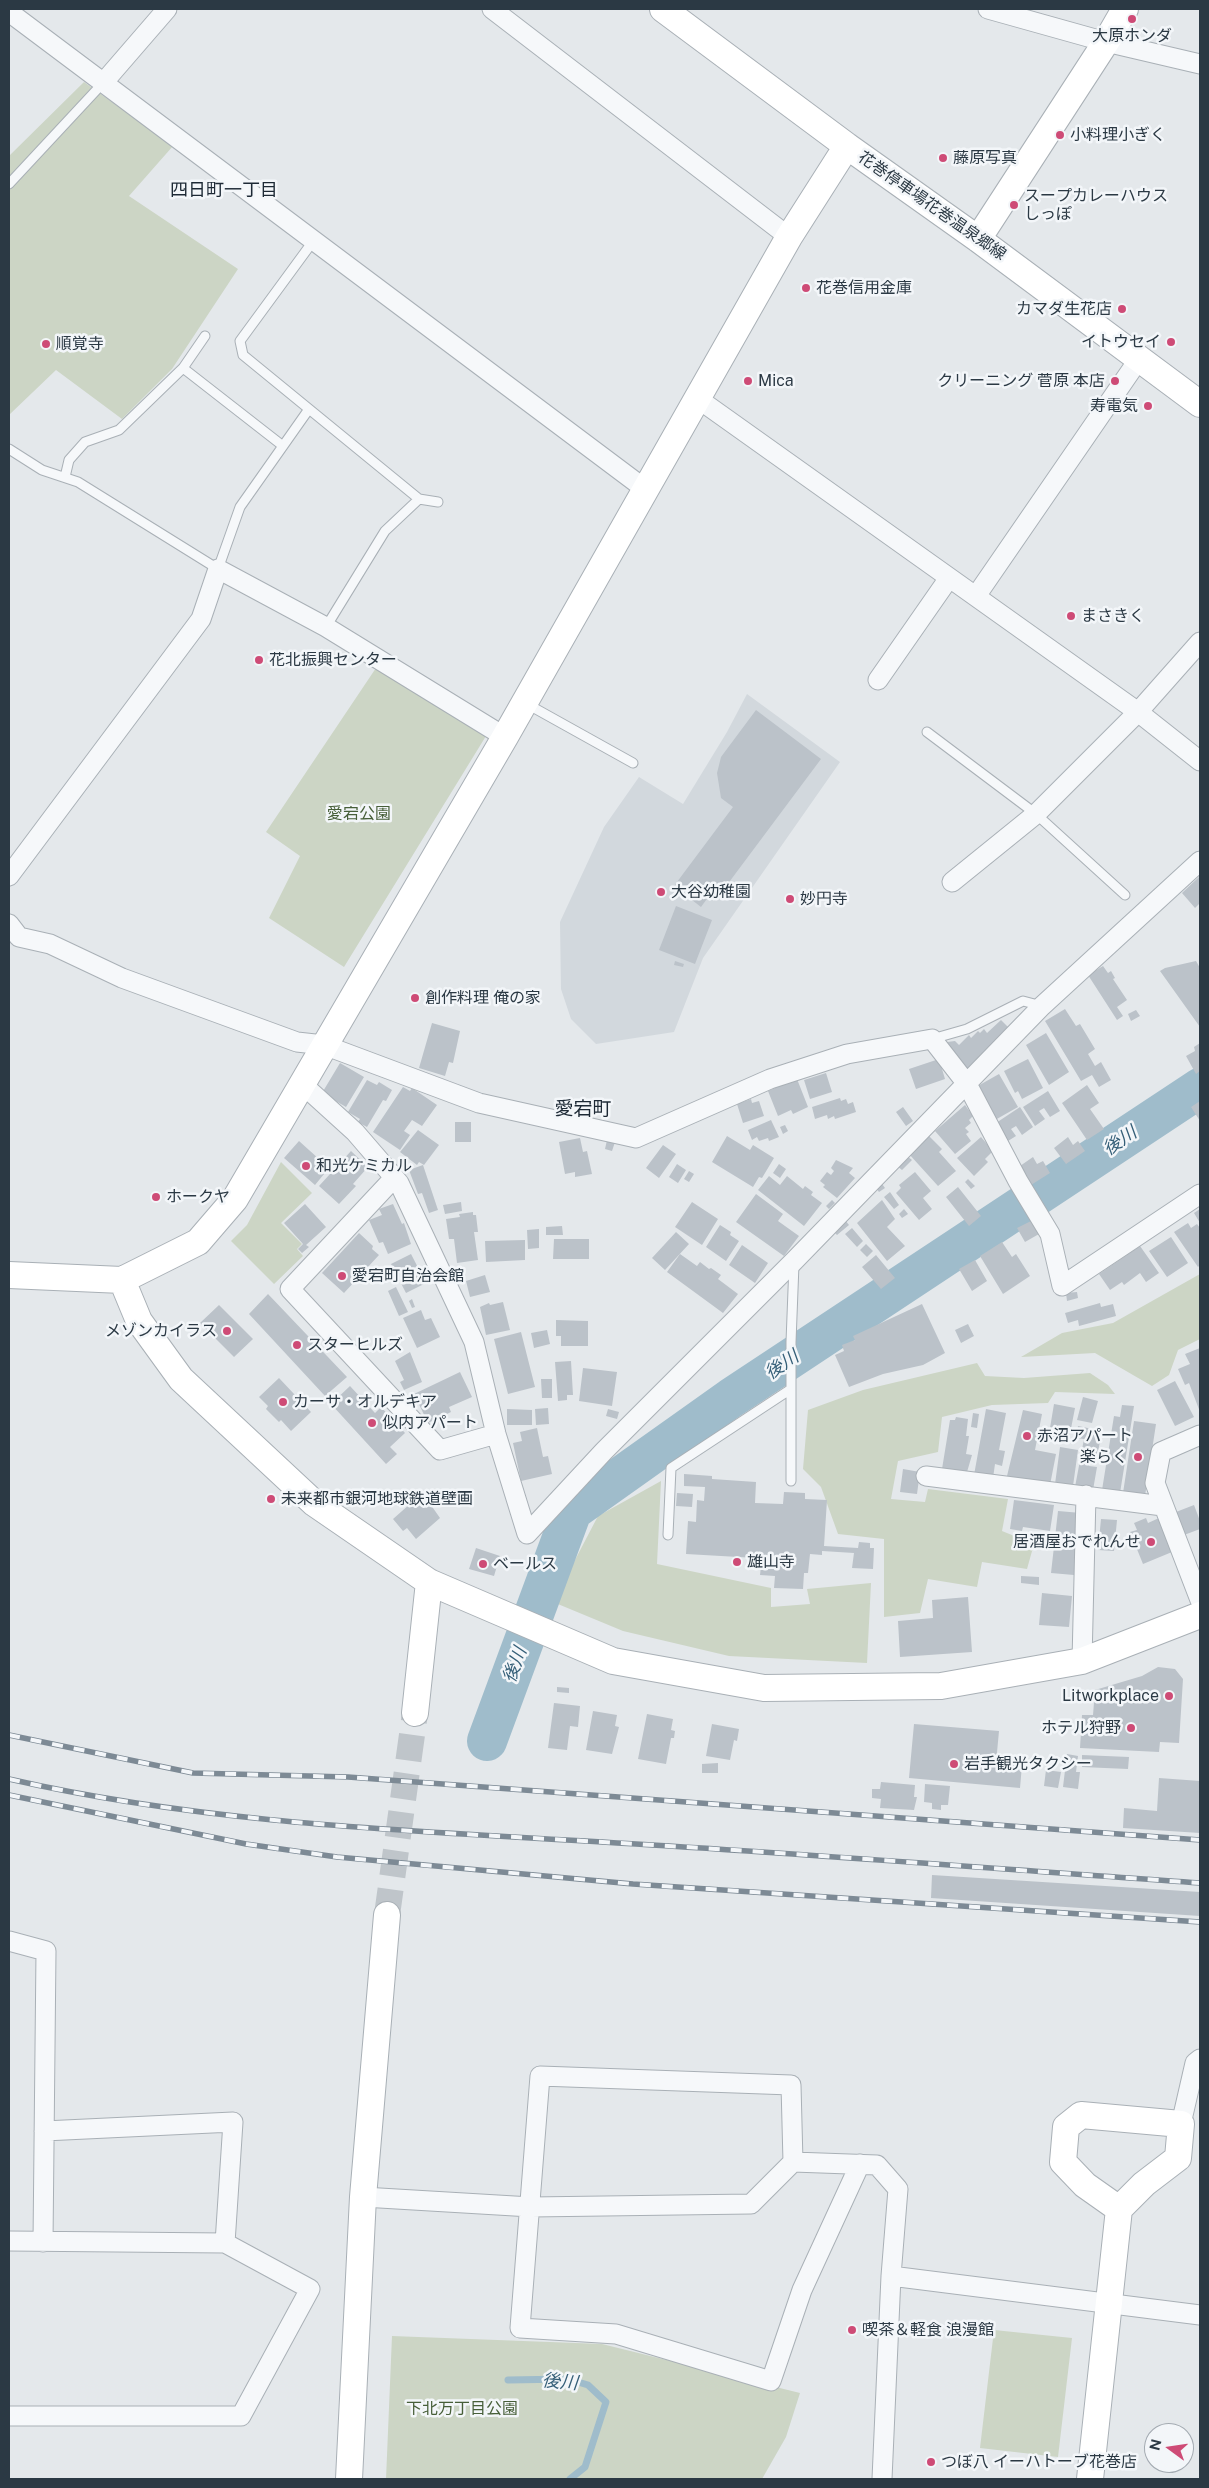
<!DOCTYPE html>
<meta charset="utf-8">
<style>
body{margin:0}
#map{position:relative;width:1209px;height:2488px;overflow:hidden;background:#e4e8eb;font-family:"Public Sans",sans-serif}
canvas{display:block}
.frame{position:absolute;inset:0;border:10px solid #2b3944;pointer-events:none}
.north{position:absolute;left:1144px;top:2423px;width:50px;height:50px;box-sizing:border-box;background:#f3f6f9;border:1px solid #a3aab1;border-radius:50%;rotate:284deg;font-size:14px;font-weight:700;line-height:20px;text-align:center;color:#2b3944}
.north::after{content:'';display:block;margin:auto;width:18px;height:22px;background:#ce4b76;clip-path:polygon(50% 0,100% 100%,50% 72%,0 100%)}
</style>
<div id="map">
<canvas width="1209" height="2488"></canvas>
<div class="frame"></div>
<div class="north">N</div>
</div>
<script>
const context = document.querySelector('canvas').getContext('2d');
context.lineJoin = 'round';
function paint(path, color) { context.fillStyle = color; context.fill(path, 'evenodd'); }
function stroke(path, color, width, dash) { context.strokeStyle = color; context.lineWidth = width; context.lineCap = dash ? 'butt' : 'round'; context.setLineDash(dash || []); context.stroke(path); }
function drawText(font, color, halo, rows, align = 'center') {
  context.font = font + ' "Public Sans","Noto Sans JP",sans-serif'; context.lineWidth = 5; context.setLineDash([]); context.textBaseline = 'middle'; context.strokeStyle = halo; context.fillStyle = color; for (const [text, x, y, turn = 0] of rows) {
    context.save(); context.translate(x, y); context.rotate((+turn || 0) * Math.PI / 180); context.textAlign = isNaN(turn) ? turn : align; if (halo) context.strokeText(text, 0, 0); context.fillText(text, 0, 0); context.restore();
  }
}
const built = new Path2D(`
 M747,694L840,762L703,958L674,1032L596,1044L571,1019L561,989L560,922L604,827L639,777L683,804L727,732Z`);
const green = new Path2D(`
 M84,82L173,146L129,196L238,269L172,369L122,419L56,370L9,415V156Z
 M378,665L486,736L344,967L269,918L300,856L266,832Z
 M281,1162L312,1193L281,1223L302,1244L297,1249L303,1256L274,1284L231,1241L247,1225Z
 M1200,1274V1339L1178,1350L1169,1375L1152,1386L1095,1353L1021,1357L1062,1333L1113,1323Z
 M977,1363L985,1376L1024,1378L1090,1373L1108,1385L1115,1394L1055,1392L1048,1403L992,1405L942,1417L938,1452L898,1461L891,1499L925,1502L928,1489L1008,1499L1002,1531L1034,1544L1027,1569L982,1562L977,1587L928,1579L920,1613L884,1617V1539L838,1534L821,1487L803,1469L808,1410L863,1390Z
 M661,1481L657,1564L771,1588V1607L810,1604L807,1589L871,1583L867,1663L729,1656L623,1631L553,1602L598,1516Z
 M994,2330L1072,2338L1058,2457L980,2448Z
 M392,2336L602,2344L800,2393L786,2437L762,2479H386Z`);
const stream = new Path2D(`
 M508,2380L568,2379L588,2385L606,2402L585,2467L570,2479`);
const river = new Path2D(`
 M487,1741L572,1511L731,1398L1200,1088`);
const building = new Path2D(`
 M756,710L821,759L715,901L709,896L701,907L674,886L733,807L721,798L717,773L721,757Z
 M1200,876V903L1195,908L1182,893Z
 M676,906L712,920L695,964L659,950Z
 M675,961L684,964L683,967L674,965Z
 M1196,961L1200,968V1027L1160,971L1165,968Z
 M1103,966L1108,973L1111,971L1115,978L1113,979L1127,1000L1117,1007L1123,1016L1117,1020L1088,975Z
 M1065,1009L1076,1026L1080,1024L1095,1049L1088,1054L1095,1066L1101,1062L1111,1080L1099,1087L1092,1075L1081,1081L1045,1021Z
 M1136,1010L1140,1016L1131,1021L1128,1014Z
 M1001,1020L1009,1028L966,1070L943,1045L947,1042L955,1041L959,1045L969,1035L971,1038L978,1031L980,1033L984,1029L987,1033Z
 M432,1023L460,1031L453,1063L449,1062L445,1076L419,1068Z
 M1046,1033L1069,1072L1049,1085L1026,1045Z
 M1200,1043V1071L1196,1074L1186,1056L1195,1051L1194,1047Z
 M939,1059L945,1079L916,1089L909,1069Z
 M1028,1059L1043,1088L1022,1099L1018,1091L1015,1093L1004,1071Z
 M340,1063L364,1077L346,1107L322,1093Z
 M826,1073L832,1092L810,1099L804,1080Z
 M999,1074L1018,1107L995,1120L976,1087Z
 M797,1079L808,1107L793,1114L791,1110L778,1116L768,1091Z
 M367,1080L377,1085L379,1082L392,1090L386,1101L383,1100L367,1127L358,1122L360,1119L348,1112Z
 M1087,1085L1099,1103L1090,1109L1104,1129L1087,1140L1062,1103Z
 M403,1087L410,1091L412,1088L437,1105L422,1126L412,1120L404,1131L410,1135L400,1150L373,1132Z
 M1048,1091L1060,1111L1050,1117L1044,1108L1039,1111L1045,1119L1035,1126L1023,1107Z
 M840,1098L841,1101L846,1099L848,1104L853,1102L856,1112L835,1119L834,1116L828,1119L827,1115L815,1119L812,1107Z
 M751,1099L752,1103L759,1101L764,1116L743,1123L737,1104Z
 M1200,1101V1121L1191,1107Z
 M965,1105L973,1116L969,1120L971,1123L965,1128L969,1132L966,1134L971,1141L955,1154L935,1131Z
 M903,1107L913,1121L906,1126L896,1112Z
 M1020,1107L1033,1127L1022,1135L1016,1126L1011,1129L1016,1136L1008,1141L996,1123Z
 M771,1120L779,1137L769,1141L768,1138L759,1141L757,1137L752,1140L748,1130Z
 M455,1122H471V1142H455Z
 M785,1125L788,1131L783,1134L780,1127Z
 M418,1130L439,1145L424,1165L419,1162L417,1165L400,1152Z
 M727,1136L750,1150L753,1145L774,1158L762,1178L759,1177L753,1187L712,1162Z
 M929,1136L942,1149L939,1152L956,1171L938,1186L909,1154Z
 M981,1137L993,1151L985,1159L988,1162L974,1176L957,1158Z
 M1068,1137L1073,1145L1078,1141L1085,1151L1066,1164L1054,1148Z
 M580,1138L583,1152L587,1151L592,1174L575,1177V1172L565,1174L559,1142Z
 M607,1140L615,1142L612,1151L605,1149Z
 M299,1141L329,1168L315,1185L284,1158Z
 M663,1145L676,1154L659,1178L646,1168Z
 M351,1151L368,1167L353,1184L356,1186L339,1204L319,1186Z
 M907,1156L912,1160L902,1170L897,1166Z
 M1033,1157L1037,1164L1043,1161L1050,1173L1031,1185L1020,1166Z
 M836,1160L853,1168L849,1173L855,1178L837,1198L823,1187L825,1185L820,1181L827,1172L831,1175L834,1171L831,1168Z
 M677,1164L686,1170L678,1183L669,1177Z
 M779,1164L786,1169L780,1178L773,1173Z
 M423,1165L438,1210L429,1213L422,1193L418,1194L409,1170Z
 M689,1171L694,1174L689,1182L684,1179Z
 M915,1172L931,1191L923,1198L932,1209L919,1220L896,1193L901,1188L899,1185Z
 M769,1176L780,1185L787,1176L803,1189L805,1186L813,1192L811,1195L822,1203L804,1226L758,1190Z
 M968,1179L975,1186L971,1189L965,1182Z
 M882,1184L885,1188L879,1192L876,1188Z
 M958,1187L981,1216L969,1226L946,1197Z
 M890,1192L899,1205L894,1209L884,1197Z
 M756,1194L783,1214L778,1221L799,1236L784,1256L736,1222Z
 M832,1200L835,1203L829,1209L826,1206Z
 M882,1200L895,1219L887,1227L905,1246L887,1261L857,1223Z
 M461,1202L462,1211L445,1214L443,1205Z
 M692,1202L718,1219L702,1245L675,1227Z
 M305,1204L326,1227L306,1245L309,1247L302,1253L298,1249L303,1244L284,1223Z
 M393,1204L402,1224L404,1223L411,1244L388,1254L383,1242L379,1243L369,1220L382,1215L379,1209Z
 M904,1209L908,1214L902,1218L899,1214Z
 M1200,1209V1223L1194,1213Z
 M473,1212V1215H476L478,1232H474L478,1260L457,1263L454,1239H449L446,1219L460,1217L459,1214Z
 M845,1220L849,1225L837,1235L834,1232Z
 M1031,1221L1039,1234L1025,1242L1017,1228Z
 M1188,1223L1191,1228L1197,1224L1200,1228V1265L1198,1267L1174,1232Z
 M720,1225L731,1232L730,1235L739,1241L726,1261L706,1247Z
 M562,1226L563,1235H546V1227Z
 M852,1228L863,1241L857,1247L845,1234Z
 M539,1229V1248L528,1249L527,1230Z
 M676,1232L689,1244L665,1270L652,1258Z
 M359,1233L373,1246L372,1249L379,1255L344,1293L322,1273Z
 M1171,1237L1188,1263L1167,1277L1149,1251Z
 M554,1239H589V1259H553Z
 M525,1240V1260L486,1262L485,1241Z
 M1002,1242L1012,1257L1016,1254L1030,1276L1003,1294L980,1256Z
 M866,1244L873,1251L867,1257L860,1250Z
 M742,1245L768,1263L755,1283L729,1265Z
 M1140,1246L1159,1273L1146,1282L1140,1273L1124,1285L1122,1282L1110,1290L1099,1274Z
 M411,1254L426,1283L406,1293L391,1264Z
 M680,1254L697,1266L700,1262L709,1269L711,1268L721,1275L718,1279L738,1294L723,1313L667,1272Z
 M876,1255L895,1278L881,1289L862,1267Z
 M975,1260L987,1281L972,1291L959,1269Z
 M485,1275L490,1292L470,1297L466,1281Z
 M396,1287L408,1312L399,1316L388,1291Z
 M1077,1292L1078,1298L1067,1301L1066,1293Z
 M268,1294L347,1377L325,1396L249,1314Z
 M412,1299L415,1307L412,1308L409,1301Z
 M503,1302L510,1330L486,1335L480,1307L489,1303L490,1305Z
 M1100,1303L1101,1307L1113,1304L1116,1316L1079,1326L1078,1320L1068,1323L1065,1313Z
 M922,1304L945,1353L923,1365L883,1374L849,1387L835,1355L844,1351L842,1345L855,1340L853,1336Z
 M219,1305L253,1339L234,1357L200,1323Z
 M421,1310L425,1320L431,1318L440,1337L417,1348L403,1318Z
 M556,1320L588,1321V1346H561V1336H556Z
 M968,1324L974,1336L961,1343L955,1330Z
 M547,1330L550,1344L534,1348L531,1333Z
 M521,1332L535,1387L508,1394L494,1339Z
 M1200,1348V1412L1189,1383L1185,1385L1178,1369L1190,1364L1185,1354Z
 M410,1352L422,1382L404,1390L400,1382L404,1380L395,1361Z
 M571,1361L573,1395H567V1400L558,1401L555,1362Z
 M583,1368L617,1372L612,1406L579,1401Z
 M460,1372L472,1397L449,1407L451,1412L428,1423L414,1394Z
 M279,1378L311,1412L291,1431L281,1420L279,1422L266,1409L268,1406L259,1397Z
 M541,1379H552V1398H542Z
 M1175,1381L1194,1417L1175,1426L1157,1390Z
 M350,1386L375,1413L381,1407L405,1433L390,1447L397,1454L386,1464L331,1404Z
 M1083,1397L1098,1401L1092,1423L1077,1420Z
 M1054,1404L1075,1408L1068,1444L1048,1440Z
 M1122,1405L1134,1406L1120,1493L1102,1490L1114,1416L1120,1417Z
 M548,1408L549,1424L536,1425L535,1409Z
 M507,1409L532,1410V1425H507Z
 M608,1409L619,1412L617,1419L606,1416Z
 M986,1409L1006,1413L999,1450L1005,1451L1002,1466L995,1464L993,1478L974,1475Z
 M1023,1410L1042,1414L1035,1450L1056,1454L1050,1485L1007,1476Z
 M973,1413L979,1414L977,1428L971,1427Z
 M956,1417L968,1419L966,1436H969L966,1454L972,1455L967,1472L942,1469L950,1420H955Z
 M1134,1421L1156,1424L1145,1496L1123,1493Z
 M1078,1426L1102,1431L1097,1457L1091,1456L1089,1466L1097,1467L1093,1490L1075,1487L1084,1439L1076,1438Z
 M537,1428L543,1457L548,1456L552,1474L521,1481L513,1443L522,1441L520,1432Z
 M1060,1447L1078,1450L1073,1486L1055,1484Z
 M903,1469L920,1472L917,1494L900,1492Z
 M684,1474L712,1476V1479L756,1482L755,1503L783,1504L784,1492L805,1493V1499L827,1500L824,1546L858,1548L859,1542L870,1543V1548H874L873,1569L852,1568L854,1553L822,1551V1555L810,1554L808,1573H804L803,1589L774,1588L775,1576L760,1575L761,1566H756V1558L686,1554L688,1521L696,1522L697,1500L704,1501L705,1487L684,1486Z
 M677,1493L693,1494L692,1507L676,1506Z
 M419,1496L423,1501L426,1498L440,1518L416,1539L407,1528L403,1531L393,1519Z
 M1014,1500L1054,1505L1050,1531L1023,1527L1022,1531L1010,1529Z
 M1194,1505L1200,1521V1529L1184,1535L1176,1512Z
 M1058,1511L1081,1513L1074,1575L1051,1573Z
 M1146,1518L1148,1523L1159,1518L1172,1552L1143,1564L1130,1532L1137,1530L1134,1523Z
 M1101,1519L1117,1520L1114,1551L1098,1550Z
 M476,1548L500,1556L494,1576L469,1569Z
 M1021,1576L1039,1577V1585L1021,1583Z
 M1042,1593L1072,1596L1069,1627L1039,1625Z
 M968,1597L972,1652L900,1657L898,1621L933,1618L932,1600Z
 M1158,1667L1175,1669L1183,1679L1179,1743L1160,1742L1159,1752L1080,1748L1082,1715H1093L1095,1690L1142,1676Z
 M557,1687L569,1688V1693L557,1692Z
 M554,1703L580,1706L578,1727L570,1726L567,1750L548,1748Z
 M593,1711L617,1715L615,1726L619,1727L612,1754L586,1750Z
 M647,1714L673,1719L671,1730L675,1731L674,1738H671L666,1764L638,1759Z
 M712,1724L739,1729L737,1741L734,1740L730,1760L706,1756Z
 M914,1724L999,1731L996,1763L1022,1765L1020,1788L909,1778Z
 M1067,1754L1078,1756L1076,1772H1080L1078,1789L1063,1787Z
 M1082,1755L1129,1757L1128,1769L1082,1767Z
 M718,1763V1773H702V1764Z
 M1046,1770L1061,1772L1058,1788L1044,1786Z
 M1159,1778L1200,1781V1833L1123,1828L1124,1808L1157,1811Z
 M881,1782L915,1785L914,1797H917L914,1810L880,1808L881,1799L872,1798V1789H880Z
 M925,1784L950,1786L948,1805H941V1810L932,1809V1803L924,1802Z
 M932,1875L1200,1892V1916L931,1898Z`);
const secondaryTunnel = new Path2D(`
 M387,1915L415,1713`);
const lane = new Path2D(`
 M9,184L103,83
 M314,240L240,341L243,355L419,499
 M183,368L283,446
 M9,449L42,470L78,482L218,569L240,507L309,409
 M65,477L69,460L85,442L119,430L183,368L205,336
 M326,627L385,531L419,499L438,502
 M527,704L633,763
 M927,732L1036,814L1125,895
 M932,1039L967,1029L1023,1001L1042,1006
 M791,1481V1342L794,1264
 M668,1535L671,1468L791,1389`);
const street = new Path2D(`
 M492,9L789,237
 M988,9L1106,42L1200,64
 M9,12L645,489
 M103,83L167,9
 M697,398L1138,712L1200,761
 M976,596L1139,359
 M878,680L949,578
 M9,876L201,619L218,569L326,627L505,737
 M952,882L1036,814L1138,712L1200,642
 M9,924L19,937L50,944L122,978L297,1042L324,1045L479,1103L636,1138L770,1079L847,1054L932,1039L967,1084L1018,1181L1050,1234L1062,1286L1200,1194
 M301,1083L355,1132L399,1183L474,1342L496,1434L527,1534L604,1451L794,1261L1042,1006L1200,861
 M394,1178L290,1289L440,1450L496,1434
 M1200,1435L1161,1452L1155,1483L1200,1600
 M926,1476L1163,1506
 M1082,1661L1086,1495
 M9,1941L46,1951L43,2242
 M1181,2124L1195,2063L1200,2059
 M44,2131L233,2122L225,2243
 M793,2162L791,2085L540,2076L520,2328L616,2334L771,2381L802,2290L860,2164
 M363,2197L531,2207L751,2204L793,2162L877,2165L898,2189L891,2276L882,2479
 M9,2241L225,2243L310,2289L241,2416H9
 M891,2276L1200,2315`);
const secondary = new Path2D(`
 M663,9L847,146L978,239L1200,404
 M978,239L1106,42L1125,9
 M9,1275L122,1280L198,1242L235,1199L505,737L789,237L847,146
 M122,1280L139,1321L181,1379L314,1503L429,1582L613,1661L764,1688L941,1686L1082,1661L1200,1615
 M415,1713L429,1582
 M349,2479L363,2197L387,1915
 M1090,2479L1119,2209L1144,2184L1178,2158L1181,2124L1081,2115L1066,2127L1063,2162L1085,2185L1119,2209`);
const rail = new Path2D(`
 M9,1735L193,1773L348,1777L1200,1840
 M9,1779C215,1826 426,1831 636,1844C824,1855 1012,1870 1200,1883
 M9,1795L246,1844L337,1857L633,1884L1200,1922`);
const markers = [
 [1132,19,5,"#ce4b76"],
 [1060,135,5,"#ce4b76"],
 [943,158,5,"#ce4b76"],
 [1014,205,5,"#ce4b76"],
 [806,288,5,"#ce4b76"],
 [1122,309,5,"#ce4b76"],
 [1171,342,5,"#ce4b76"],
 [46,344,5,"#ce4b76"],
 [748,381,5,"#ce4b76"],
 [1115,381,5,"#ce4b76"],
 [1148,406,5,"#ce4b76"],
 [1071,616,5,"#ce4b76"],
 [259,660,5,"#ce4b76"],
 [661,892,5,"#ce4b76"],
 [790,899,5,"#ce4b76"],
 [415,998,5,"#ce4b76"],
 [306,1166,5,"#ce4b76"],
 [156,1197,5,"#ce4b76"],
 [342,1276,5,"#ce4b76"],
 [227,1331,5,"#ce4b76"],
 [297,1345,5,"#ce4b76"],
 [283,1402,5,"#ce4b76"],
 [372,1423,5,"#ce4b76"],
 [1027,1436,5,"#ce4b76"],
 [1138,1457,5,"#ce4b76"],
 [271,1499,5,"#ce4b76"],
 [1151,1542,5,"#ce4b76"],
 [737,1562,5,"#ce4b76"],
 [483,1564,5,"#ce4b76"],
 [1169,1696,5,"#ce4b76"],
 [1131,1728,5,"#ce4b76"],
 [954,1764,5,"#ce4b76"],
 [852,2330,5,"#ce4b76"],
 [931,2462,5,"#ce4b76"]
];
const poiNames = [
 ["大原ホンダ",1132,36,"center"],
 ["小料理小ぎく",1070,135],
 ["藤原写真",953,158],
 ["スープカレーハウス",1024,196],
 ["しっぽ",1024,214],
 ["花巻信用金庫",816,288],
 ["カマダ生花店",1112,309,"right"],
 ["イトウセイ",1161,342,"right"],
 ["順覚寺",56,344],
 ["Mica",758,381],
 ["クリーニング 菅原 本店",1105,381,"right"],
 ["寿電気",1138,406,"right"],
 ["まさきく",1081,616],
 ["花北振興センター",269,660],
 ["大谷幼稚園",671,892],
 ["妙円寺",800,899],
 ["創作料理 俺の家",425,998],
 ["和光ケミカル",316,1166],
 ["ホークヤ",166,1197],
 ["愛宕町自治会館",352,1276],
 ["メゾンカイラス",217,1331,"right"],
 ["スターヒルズ",307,1345],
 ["カーサ・オルデキア",293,1402],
 ["似内アパート",382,1423],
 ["赤沼アパート",1037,1436],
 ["楽らく",1128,1457,"right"],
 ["未来都市銀河地球鉄道壁画",281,1499],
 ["居酒屋おでれんせ",1141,1542,"right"],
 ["雄山寺",747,1562],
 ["ベールス",493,1564],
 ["Litworkplace",1159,1696,"right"],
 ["ホテル狩野",1121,1728,"right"],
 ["岩手観光タクシー",964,1764],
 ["喫茶＆軽食 浪漫館",862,2330],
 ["つぼ八 イーハトーブ花巻店",941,2462]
];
const streetNames = [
 ["花巻停車場花巻温泉郷線",932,206,35]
];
const parkNames = [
 ["愛宕公園",359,814],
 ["下北万丁目公園",462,2409]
];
const neighbourhoodNames = [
 ["四日町一丁目",224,190]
];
const waterNames = [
 ["後川",1120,1141,-34],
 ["後川",782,1365,-34],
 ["後川",515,1665,-70],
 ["後川",560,2382,5]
];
const quarterNames = [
 ["愛宕町",583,1109]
];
paint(built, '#d2d8dd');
paint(green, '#ccd5c5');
stroke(stream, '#9fbccb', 7);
stroke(river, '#9fbccb', 40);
paint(building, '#bbc2c9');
stroke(secondaryTunnel, '#bfc5ca', 26, [26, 13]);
stroke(lane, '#a9b0b6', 11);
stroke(street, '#a9b0b6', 21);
stroke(secondary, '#a9b0b6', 28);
stroke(lane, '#f6f8fa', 9);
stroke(street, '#f6f8fa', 19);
stroke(secondary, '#fff', 26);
stroke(rail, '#7d8a95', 5.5);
stroke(rail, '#f3f6f9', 4, [11]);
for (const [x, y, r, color] of markers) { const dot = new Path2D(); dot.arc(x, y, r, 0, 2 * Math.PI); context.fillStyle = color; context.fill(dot); stroke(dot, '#f3f6f9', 2); }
drawText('16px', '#2b3944', '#f3f6f9', poiNames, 'left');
drawText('16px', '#2b3944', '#f3f6f9', streetNames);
drawText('16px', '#475f39', '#f3f6f9', parkNames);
drawText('18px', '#1d2935', '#f3f6f9', neighbourhoodNames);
drawText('italic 18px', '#355f78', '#f3f6f9', waterNames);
drawText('19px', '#1d2935', '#f3f6f9', quarterNames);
</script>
